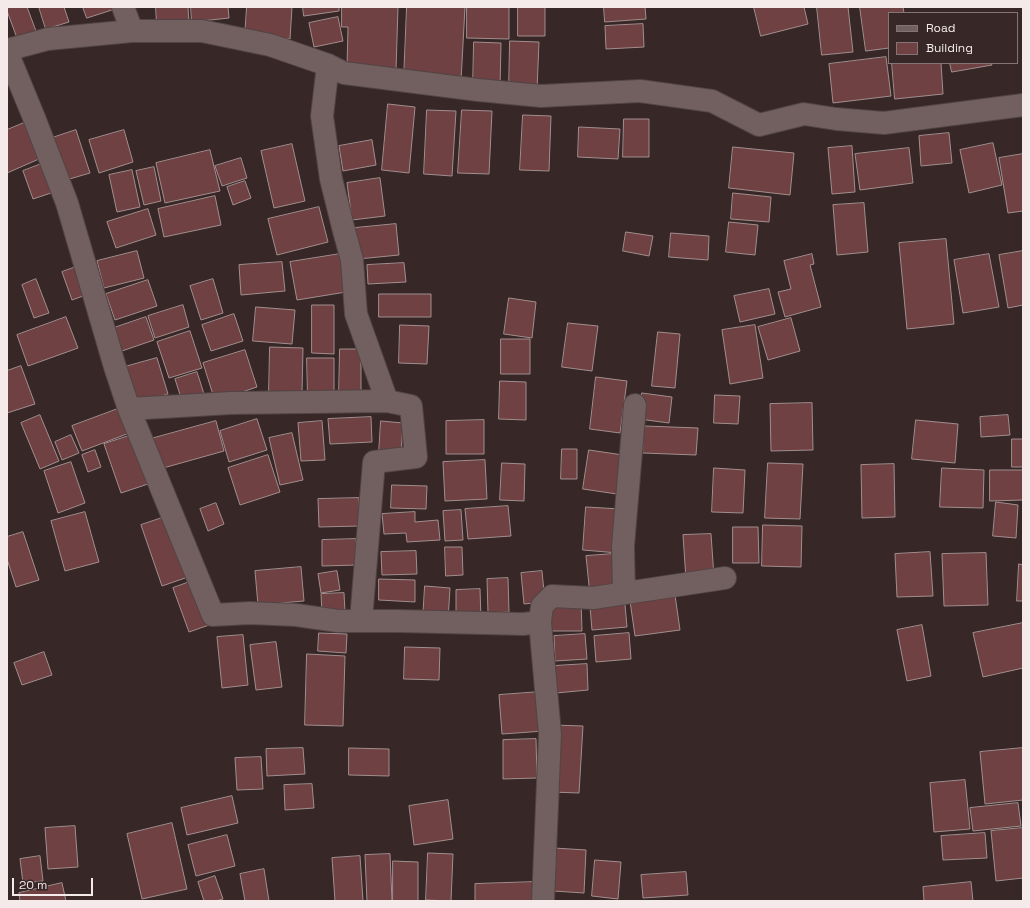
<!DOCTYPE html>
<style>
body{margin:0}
#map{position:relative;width:1030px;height:908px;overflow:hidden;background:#372727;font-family:"Space Grotesk",sans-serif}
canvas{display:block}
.frame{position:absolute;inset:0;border:8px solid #f4eaea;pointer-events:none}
.legend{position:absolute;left:888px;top:12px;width:130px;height:52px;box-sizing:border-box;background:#372727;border:1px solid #837575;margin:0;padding:5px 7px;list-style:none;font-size:12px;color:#f4eaea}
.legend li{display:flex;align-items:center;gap:8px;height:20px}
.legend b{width:20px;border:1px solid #837575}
.scale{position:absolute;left:12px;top:878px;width:81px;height:18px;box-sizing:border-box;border:2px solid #f4eaea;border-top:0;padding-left:5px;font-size:12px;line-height:14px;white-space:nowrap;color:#f4eaea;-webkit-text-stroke:3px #372727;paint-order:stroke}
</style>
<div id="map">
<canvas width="1030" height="908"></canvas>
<div class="frame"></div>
<ul class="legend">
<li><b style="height:5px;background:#725f5f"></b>Road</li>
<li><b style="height:11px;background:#6f4142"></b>Building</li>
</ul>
<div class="scale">20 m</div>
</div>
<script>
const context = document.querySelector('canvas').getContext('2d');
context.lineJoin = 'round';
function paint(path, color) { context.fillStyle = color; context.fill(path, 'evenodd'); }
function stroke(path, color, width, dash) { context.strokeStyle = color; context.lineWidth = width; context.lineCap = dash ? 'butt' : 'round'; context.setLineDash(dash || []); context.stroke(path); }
const building = new Path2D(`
 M7,7H27L36,31L17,38L7,11Z
 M39,7H64L69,22L46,29Z
 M83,7H114L115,9L87,18Z
 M156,7H188L189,23L157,25Z
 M191,7H228L229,18L192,22Z
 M247,7H292L290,39L245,36Z
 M303,7H339V11L304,16Z
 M342,7H398L396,70L347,68L348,27H342Z
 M407,7H465L461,81L404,78Z
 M467,7H509V39L467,38Z
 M518,7H545V36H518Z
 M604,7H645L646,19L605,22Z
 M754,7H804L808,24L761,36Z
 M817,7H848L853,52L822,55Z
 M860,7H903L904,13H889V48L866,51Z
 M338,17L343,41L314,47L309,23Z
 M643,24L644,47L606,49L605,26Z
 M510,41L539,42L537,90L509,89Z
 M474,42L501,43L500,87L473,86Z
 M886,57L891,96L833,103L829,64Z
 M892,63H941L943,94L895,99Z
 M950,63H991L992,65L952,72Z
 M388,104L415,107L409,173L382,170Z
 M427,110L456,111L452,176L424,174Z
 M462,110L492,111L489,174L458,173Z
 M523,115L551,116L549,171L520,170Z
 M624,119H649V157H623Z
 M24,123L39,159L7,173V130Z
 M579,127L620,129L618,159L578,157Z
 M76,130L90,173L66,180L52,138Z
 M124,130L133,162L99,173L89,140Z
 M949,133L952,163L921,166L919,136Z
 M372,140L376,165L343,171L339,146Z
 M993,143L1002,185L969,193L960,150Z
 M292,144L305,201L274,208L261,151Z
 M852,146L855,192L832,194L828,148Z
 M733,147L794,153L790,195L729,188Z
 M909,148L913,183L860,190L855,154Z
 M210,150L220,191L165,203L156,163Z
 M1023,154V211L1008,213L999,158Z
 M241,158L247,178L222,186L215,166Z
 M44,163L54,192L33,199L23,171Z
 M154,167L161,201L144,205L136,171Z
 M132,170L140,207L117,212L109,175Z
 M380,178L385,216L352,220L347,183Z
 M245,181L251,198L233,205L227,187Z
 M733,193L771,197L769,222L731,219Z
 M215,196L221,225L164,237L158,209Z
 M864,203L868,252L837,255L833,205Z
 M319,207L328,242L277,255L268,219Z
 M148,209L156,235L116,248L107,222Z
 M729,222L758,225L755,255L726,252Z
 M396,224L399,255L358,259L355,228Z
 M626,232L653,236L649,256L623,251Z
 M671,233L709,236L708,260L669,257Z
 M946,239L954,324L907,329L899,243Z
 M137,251L144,278L104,288L97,261Z
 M1023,251V305L1008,308L999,255Z
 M340,254L346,292L297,300L290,262Z
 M812,254L814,264L810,265L821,307L785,317L778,292L791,289L784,261Z
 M989,254L999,307L963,313L954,260Z
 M282,262L285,291L241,295L239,265Z
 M404,263L406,282L368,284L367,265Z
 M76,267L86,295L72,300L62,272Z
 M36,279L49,313L34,318L22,285Z
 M213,279L223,313L201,320L190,286Z
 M148,280L157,306L115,320L106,294Z
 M769,289L775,314L740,322L734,296Z
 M379,294H431V317H379Z
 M509,298L536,302L532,338L504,334Z
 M183,305L189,327L155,338L148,316Z
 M312,305H334V354L312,353Z
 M256,307L295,310L292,344L253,341Z
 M234,314L243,341L211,351L202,325Z
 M66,317L78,348L28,366L17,335Z
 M146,317L154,340L119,352L111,329Z
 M791,318L800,351L768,360L758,327Z
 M568,323L598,326L592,371L562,367Z
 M400,325L429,326L427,364L399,363Z
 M755,325L763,378L730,384L722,330Z
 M190,331L202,368L169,378L157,342Z
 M658,332L680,334L675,388L652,386Z
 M501,339H530V374H501Z
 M270,347L303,348L302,393L269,392Z
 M340,349H361V394H339Z
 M245,350L257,387L215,401L203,363Z
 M157,358L168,394L131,404L121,368Z
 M307,358H334V398H308Z
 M21,366L35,404L7,413V371Z
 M197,372L205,397L183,404L175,379Z
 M596,377L627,381L620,433L590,429Z
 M500,381L526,382V420L499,419Z
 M642,393L672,397L669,423L639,419Z
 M715,395L740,396L738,424L714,423Z
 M812,403L813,450L771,451L770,404Z
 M123,407L132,432L82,451L72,426Z
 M40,415L59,461L40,469L21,423Z
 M1008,415L1010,435L981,437L980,417Z
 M371,417L372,442L330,444L328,419Z
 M257,419L267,450L229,462L220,431Z
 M484,420V454H446V421Z
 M916,420L958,424L955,463L912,459Z
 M216,421L224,451L156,470L147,440Z
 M322,421L325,460L301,461L298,423Z
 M381,421L403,423L401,455L379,453Z
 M644,426L698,428L696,455L643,453Z
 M292,433L303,480L280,485L269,438Z
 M71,435L79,453L62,460L55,442Z
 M132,435L148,484L121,493L104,444Z
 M1012,439H1023V467H1012Z
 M562,449H577V479H561Z
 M95,450L101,467L88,472L82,455Z
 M589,450L623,455L617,494L583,489Z
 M268,455L280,492L240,505L228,468Z
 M485,460L487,499L445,501L443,462Z
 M71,462L85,503L58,513L44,471Z
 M502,463L525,464L524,501L500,500Z
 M768,463L803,464L800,519L765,518Z
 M894,464L895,517L862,518L861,465Z
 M714,468L745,470L743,513L712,512Z
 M942,468L984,470L983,508L940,507Z
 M990,470H1023V500L990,501Z
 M392,485L427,486L426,509L391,508Z
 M359,498L360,526L319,527L318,499Z
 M996,502L1018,505L1016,538L993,536Z
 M216,503L224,524L208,531L200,509Z
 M508,506L511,536L468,539L465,509Z
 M586,507L621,509L618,553L583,550Z
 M461,510L463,540L445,541L443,511Z
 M85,512L99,562L65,571L51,521Z
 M415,512V522L438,520L440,540L407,542L406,533L384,534L382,514Z
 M168,516L188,577L162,586L141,525Z
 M763,525L802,526L801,567L762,566Z
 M733,527H758L759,563H733Z
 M23,532L39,580L16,587L7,559V537Z
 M711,534L714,577L686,579L683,535Z
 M356,539L357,565L322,566V540Z
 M445,547H462L463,575L446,576Z
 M416,551L417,574L382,575L381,552Z
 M930,552L933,596L897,597L895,554Z
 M986,553L988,605L944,606L942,554Z
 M614,554L618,592L590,595L586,556Z
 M1019,564L1023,565V601H1017Z
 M301,567L304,601L258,605L255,571Z
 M337,571L340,590L321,593L318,574Z
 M542,571L545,602L524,604L521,573Z
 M508,578L509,612L488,613L487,579Z
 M379,579L415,580V602L379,600Z
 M195,580L212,624L189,632L173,588Z
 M425,586L450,588L448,620L423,619Z
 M480,589L481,619H456V590Z
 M344,593L345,612L322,613L321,594Z
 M675,595L680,630L635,636L630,601Z
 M581,600L582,631H550L549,602Z
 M625,604L627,627L592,630L590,607Z
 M1023,623V668L983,677L973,633Z
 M922,625L931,676L907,681L897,630Z
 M319,633L347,634L346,653L318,651Z
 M629,633L631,659L596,662L594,636Z
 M585,634L587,659L555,661L554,636Z
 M243,635L248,685L222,688L217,637Z
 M276,642L282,687L256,690L250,645Z
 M405,647L440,648L439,680L404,679Z
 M44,652L52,675L22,685L14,663Z
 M307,654L345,656L343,726L305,725Z
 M587,664L588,690L556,693L554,666Z
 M540,692L544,731L502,734L499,695Z
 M554,725L583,726L579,793L551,792Z
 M536,739L537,778L503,779V740Z
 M303,748L305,774L267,776L266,749Z
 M349,748L389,749V776L349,775Z
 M1023,748V800L985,804L980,752Z
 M261,757L263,789L237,790L235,758Z
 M965,780L970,829L934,832L930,783Z
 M312,784L314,808L285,810L284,785Z
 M232,796L238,823L187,835L181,808Z
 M448,800L453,839L414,845L409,806Z
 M1018,803L1021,826L973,831L970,808Z
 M172,823L187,889L142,899L127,834Z
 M75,826L78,867L48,869L45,828Z
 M1023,828V878L996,881L991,831Z
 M985,833L987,858L943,860L941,836Z
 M227,835L235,866L196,876L188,845Z
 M554,848L586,850L584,893L553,891Z
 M428,853L453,854L451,901L426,900Z
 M390,854L392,901H367L365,855Z
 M40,856L43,881L23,883L20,859Z
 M360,856L363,901H335L332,858Z
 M595,860L621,862L618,899L592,896Z
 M393,861L418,862V901H393Z
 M264,869L269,901H245L240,874Z
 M686,872L688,895L643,898L641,875Z
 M215,876L223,899L216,901H204L198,882Z
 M534,882L535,901H475V884Z
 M971,882L973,901H924L923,887Z
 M62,883L66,901H20L19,893Z`);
const street = new Path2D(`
 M123,7L132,31
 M7,50L48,39L132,31H202L270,45L328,65L344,73L478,90L541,96L640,91L712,101L759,125L804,114L836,119L884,123L1023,105
 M7,52L35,120L67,203L115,367L129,409L213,615L250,613L296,615L338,621H398L523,624L540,622
 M328,65L322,116L331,179L344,231L352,260L356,314L387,401L411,406L416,457L374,462L361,620
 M129,409L231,403L387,401
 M624,593L623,546L635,405
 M543,901L550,734L540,622L542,606L552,596L593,598L725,578`);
paint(building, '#6f4142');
stroke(building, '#a28e8e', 1);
stroke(street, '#514444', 24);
stroke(street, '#725f5f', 22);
</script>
